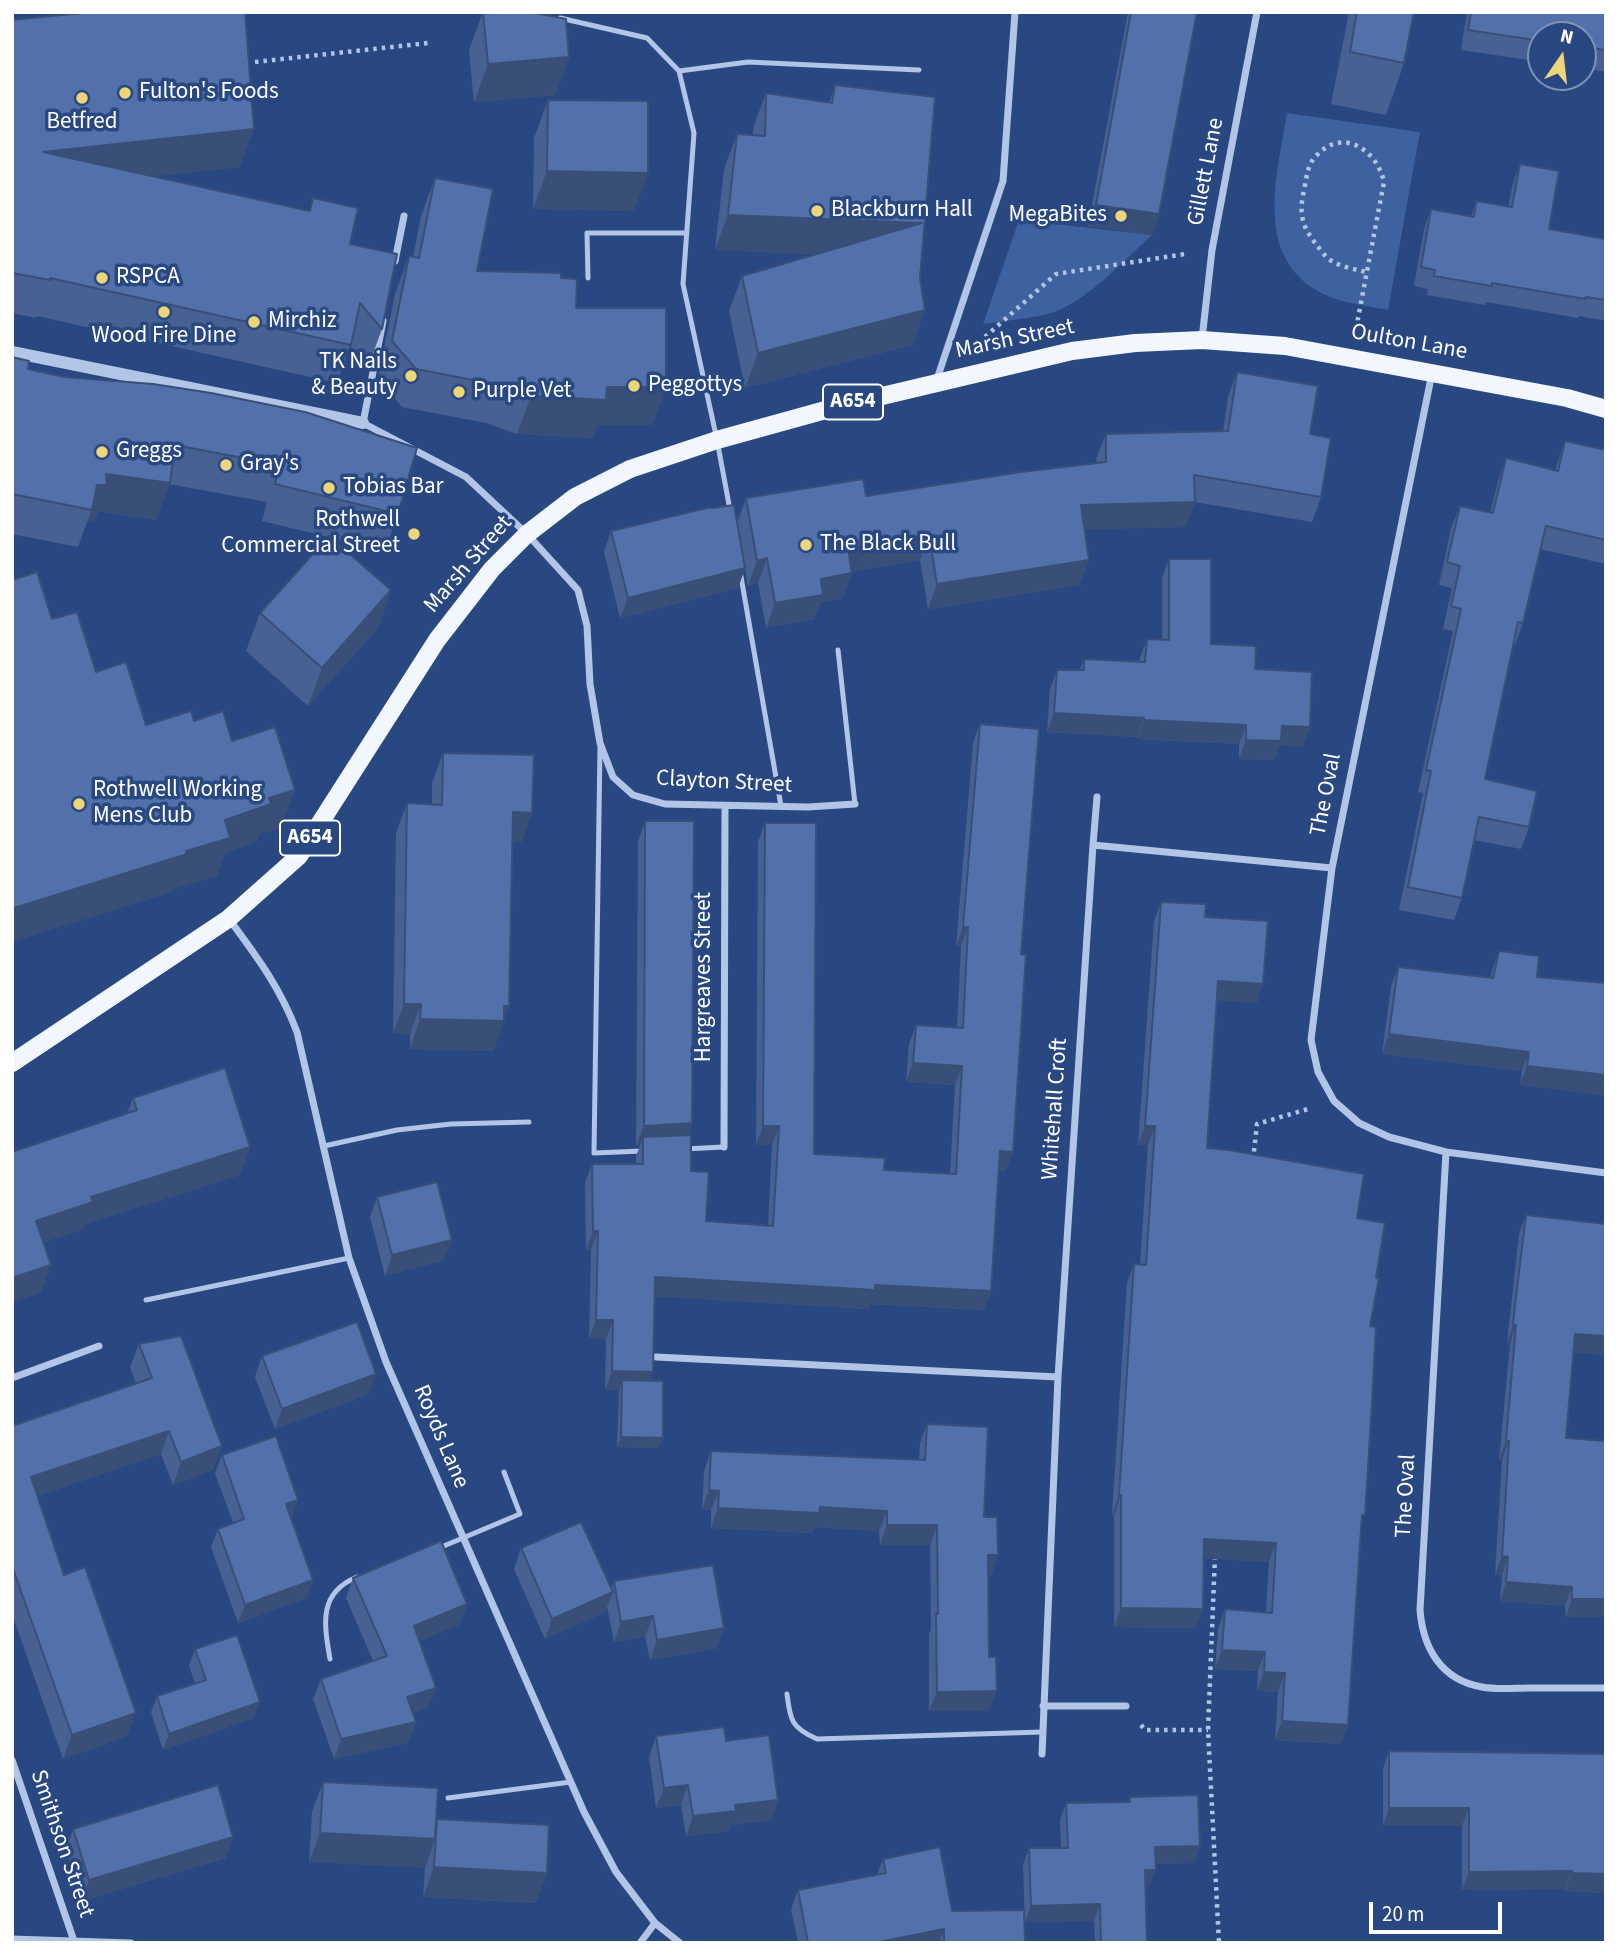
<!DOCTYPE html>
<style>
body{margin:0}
#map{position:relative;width:1618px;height:1955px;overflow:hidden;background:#294882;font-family:"Source Sans 3",sans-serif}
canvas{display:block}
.frame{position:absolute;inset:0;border:14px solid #fff;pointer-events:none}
.north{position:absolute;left:1527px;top:21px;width:70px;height:70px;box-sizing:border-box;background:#294882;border:2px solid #7f91b4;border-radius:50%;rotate:14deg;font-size:19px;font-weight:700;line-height:28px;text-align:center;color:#fff}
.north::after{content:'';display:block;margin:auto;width:24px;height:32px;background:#edd579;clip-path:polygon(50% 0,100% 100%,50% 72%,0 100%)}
.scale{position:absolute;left:1369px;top:1902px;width:133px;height:32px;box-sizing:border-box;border:4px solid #fff;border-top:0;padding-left:9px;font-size:21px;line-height:24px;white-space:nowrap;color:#fff;-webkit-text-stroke:5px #294882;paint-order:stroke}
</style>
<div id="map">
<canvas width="1618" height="1955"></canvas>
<div class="frame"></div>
<div class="north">N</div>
<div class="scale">20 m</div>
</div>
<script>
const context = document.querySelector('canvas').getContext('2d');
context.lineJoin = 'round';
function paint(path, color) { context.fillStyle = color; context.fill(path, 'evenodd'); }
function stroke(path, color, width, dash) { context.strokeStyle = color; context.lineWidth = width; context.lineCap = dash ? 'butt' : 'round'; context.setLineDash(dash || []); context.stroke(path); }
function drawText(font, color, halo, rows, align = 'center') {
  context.font = font + ' "Source Sans 3",sans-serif'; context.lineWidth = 7; context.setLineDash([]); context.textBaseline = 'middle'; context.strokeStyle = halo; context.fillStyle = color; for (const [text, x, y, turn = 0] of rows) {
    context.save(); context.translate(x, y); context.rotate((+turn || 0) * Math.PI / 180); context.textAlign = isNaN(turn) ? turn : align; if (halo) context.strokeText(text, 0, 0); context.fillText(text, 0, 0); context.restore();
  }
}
const green = new Path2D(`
 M1287,113L1420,132L1388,310C1364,305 1337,303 1316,290C1253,252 1278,171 1287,113Z
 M1019,220L1152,235C1124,260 1085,304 1048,314C1027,319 1004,321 983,324Z`);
const path = new Path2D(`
 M255,62L428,43
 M1356,329L1384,182C1377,150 1343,127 1317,155C1307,164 1307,177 1304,190C1299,213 1301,225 1316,244C1320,249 1325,257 1330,260C1341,267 1354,269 1366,272
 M985,337L1056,274L1185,254
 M1253,1160L1257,1124L1308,1109
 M1215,1556L1208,1730L1219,1943
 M1141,1725L1145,1730H1208`);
const service = new Path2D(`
 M560,18L647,38L679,71L694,133L683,284L717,440L730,510
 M679,71L748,62L919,70
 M588,278L587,233H687
 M740,571L781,806
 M838,650L855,804
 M600,747L594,1153L643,1151
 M324,1146L397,1130L451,1124L529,1122
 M684,1149L724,1147
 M146,1300L349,1258
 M439,1548L520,1514L504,1472
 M330,1659C324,1624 318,1593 357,1577
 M787,1694C790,1721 792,1728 817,1739L1042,1732
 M448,1798L571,1782`);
const minor = new Path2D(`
 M395,261L404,216
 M383,321L363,423L466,477L527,534L578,590L587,626L590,684L600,743L613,777L633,795L665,804L808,807L855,804
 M1202,339L1212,250L1257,12
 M1432,373L1332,868L1311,1040L1318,1072L1334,1101L1359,1123L1389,1137L1446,1152L1606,1173
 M936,382L1003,181L1015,12
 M1093,845L1097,797
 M229,919C257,957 280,987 297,1032L349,1258L386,1362L584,1812L616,1872L655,1923L680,1943
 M724,1147L725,806
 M1446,1152L1420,1610C1423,1648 1441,1680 1482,1687C1497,1690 1515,1688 1530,1688C1555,1688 1581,1688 1606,1688
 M656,1357L1058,1377
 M12,1378L99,1346
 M1043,1706H1126
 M1042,1754L1058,1377L1093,845L1332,868
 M12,1760L74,1941
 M12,1939L131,1943
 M640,1943L655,1923`);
const tertiary = new Path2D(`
 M12,352L363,423`);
const primary = new Path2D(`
 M12,1063L228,919L299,856L437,640L492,569L527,534L575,497L630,469L717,440L840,406L1072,351L1135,343L1202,340L1285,346L1567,398L1606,409`);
const wall = new Path2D(`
 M483,12L569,57L555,95L474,102L469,50Z
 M1128,12H1197L1159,214L1152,235L1088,226Z
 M1349,12H1414L1404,63L1386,115L1331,104Z
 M1467,12H1606V72L1583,68V35H1541V62L1461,50Z
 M12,20L240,167L153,176L309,211L313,198L350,244L382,329L368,367L350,346L337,383L37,316L36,318L12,313Z
 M835,85L920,278L925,310L912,345L745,388L729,311L742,276L815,254L715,250L724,169L737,134L753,135V128L766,93L829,103Z
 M548,100L634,211L533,209L534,138Z
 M1520,164L1549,229L1606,239V321L1579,316L1578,318L1486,302L1485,305L1427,295L1428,289L1414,286L1424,229L1431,209L1471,217L1476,201L1508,207L1513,183Z
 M435,178L477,271L561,278L576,308L653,425H597L593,438L517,434L486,423L402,407L378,379L395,294L409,256L413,257L421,216Z
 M12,357L28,369L64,377L153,384L398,514L385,551L332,538L391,590L378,628L308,706L246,651L260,613L328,537L262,521L267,502L169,484L156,520L98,511L94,522H87L78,547L12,534Z
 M1237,372L1310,434L1321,497L1312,522L1195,502L1185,527L1084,529L1080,585L928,609L920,560L852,571V573L843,598L821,602L814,619L766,628L758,583L748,586L745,568L738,588L620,618L604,552L611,531L712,508L737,523L746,498L866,496L1097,463L1096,459L1106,434L1223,431L1228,397Z
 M1565,441L1606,450V564L1540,549L1523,623L1515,645H1513L1485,779L1529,827L1521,849L1474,840L1462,898L1454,920L1399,910L1423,793L1418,792L1453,631L1443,629L1452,588L1439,585L1451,528L1460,506L1490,513L1498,481L1506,458L1555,470Z
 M1169,559L1211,644L1255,669L1303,747L1280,745L1274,760L1239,759V744L1137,739V737L1047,732L1050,689L1057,670H1080L1084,659L1139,662L1140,658L1147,639L1162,640V578Z
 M980,724L1021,954L1006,1171L999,1170L984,1310L870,1304L868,1309L655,1296L650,1381L659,1448L617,1447L619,1390H605L606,1339H589L591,1250H586L585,1183L592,1164H636V1156L640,1146H636L638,841L645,821L692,1123L688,1135L691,1171L706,1221L768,1225L772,1145H756L758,842L765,823L814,1154L884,1170L950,1174L955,1085L906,1082L909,1044L916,1025L957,1027L961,946H956L973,743Z
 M443,753L522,842H512L509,1006L493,1051L410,1049V1034L393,1033L396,833L407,803L432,804V783Z
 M1161,902L1205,917L1257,1003L1217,1000L1207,1148L1357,1218L1376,1278L1370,1326L1361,1526L1348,1725L1341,1744L1275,1740L1278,1692L1257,1691L1258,1671L1215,1669L1218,1629L1225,1609L1266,1612L1269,1562L1204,1558L1196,1628L1114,1627V1515H1112L1127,1283L1134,1264H1140L1148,1145H1138L1154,921Z
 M1499,951L1537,977L1606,983L1520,1085L1522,1071L1382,1054L1391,986L1398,967L1490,978L1492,970Z
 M133,1098L250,1147L240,1175L85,1224L83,1229L43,1242L41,1293L12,1152L127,1113Z
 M377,1197L444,1260L385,1276L370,1217Z
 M1526,1215L1605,1355L1573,1352L1566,1438L1606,1441V1617H1566L1565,1606L1500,1601L1502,1575H1495L1502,1460H1499L1510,1344L1507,1343L1519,1234Z
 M139,1344L213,1470L173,1485L161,1454L37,1496L64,1575L127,1736L63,1759L12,1614V1426L136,1384L130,1367Z
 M262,1356L369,1394L275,1429L255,1377Z
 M927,1424L984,1517L998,1555L991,1575H988L989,1711H929V1634L931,1629L930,1545H880L879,1531L815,1527L812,1533L711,1528V1510H702L704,1471L711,1451L919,1460L920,1443Z
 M222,1455L292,1518L307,1598L238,1623L211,1547L218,1529L233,1523L215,1473Z
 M521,1548L611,1589L614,1581L717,1648L650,1660L645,1637L614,1642L607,1607L605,1612L545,1639L514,1569Z
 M353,1578L467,1604L460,1624L419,1641L428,1708L412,1713L416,1722L408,1743L334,1759L313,1699L321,1679L373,1661L346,1598Z
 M195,1649L254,1718L163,1750L151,1712L157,1696L195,1683L189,1666Z
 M656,1736L726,1741L778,1800L771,1820L731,1825L728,1831L686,1836L681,1805L656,1808L649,1757Z
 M1389,1751L1606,1754V1893L1565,1891V1889L1462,1890V1826H1383V1769Z
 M323,1782L436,1820L536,1903L423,1897L425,1867L309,1862L312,1812Z
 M1130,1797L1200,1846L1194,1863L1155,1864L1149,1887H1146L1147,1943H1095L1094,1921L1025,1922L1023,1865L1029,1848H1061L1060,1820L1066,1803L1128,1802Z
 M73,1829L226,1858L81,1901L66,1849Z
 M883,1859L952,1911L1025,1943H798L791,1909L798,1890L877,1875Z`);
const shadedWall = new Path2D(`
 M569,57L555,95L474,102L488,64Z
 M254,129L240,167L29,190L43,152Z
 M547,171L648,173L634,211L533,209Z
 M1096,205L1159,214L1152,235L1088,226Z
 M728,215L922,223L909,259L715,250Z
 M925,310L912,345L745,388L758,353Z
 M607,387H666L653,425H597L593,438L517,434L531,396Z
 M106,474L170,483L156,520L98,511L94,522H87L92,510L97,485Z
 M1195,502L1185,527L1071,530L1081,505Z
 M929,535L920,560L839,573L848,549Z
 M767,558L758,583L748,586L757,561Z
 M1089,560L1080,585L928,609L937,584Z
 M745,568L738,588L620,618L628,598Z
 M852,573L843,598L821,602L814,619L766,628L775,603L821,579Z
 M391,590L378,628L308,706L322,668Z
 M1054,713L1144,718L1137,737L1047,732Z
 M1144,720L1246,725L1239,744L1137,739Z
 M1282,726L1310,727L1303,747L1280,745L1274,760L1239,759L1246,740Z
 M295,790L281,828L260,834L257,842L225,853L217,876L174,889L173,892L12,942V912L14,908L186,851L225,820L269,798Z
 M513,812L532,813L522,842H502Z
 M963,927H968L961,946H956Z
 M1218,981L1263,984L1257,1003L1211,1000Z
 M404,1004H421L410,1034L393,1033Z
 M504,1006H509L493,1051L410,1049L420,1019Z
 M1389,1034L1529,1052L1522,1071L1382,1054Z
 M913,1063L962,1066L955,1085L906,1082Z
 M1527,1066L1606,1075V1096L1520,1085Z
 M692,1123L685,1144L643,1137L640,1146H636L644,1126Z
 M763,1126H779L772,1145H756Z
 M1145,1126H1155L1148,1145H1138Z
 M250,1147L240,1175L85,1224L83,1229L26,1248L36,1221L91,1197Z
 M1000,1151L1013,1152L1006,1171L993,1170Z
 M593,1231H598L591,1250H586Z
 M452,1240L444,1260L385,1276L392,1255Z
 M51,1265L41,1293L12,1302V1278Z
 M655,1277L875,1285L991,1291L984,1310L870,1304L868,1309L648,1296Z
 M596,1320H613L606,1339H589Z
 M1513,1325H1516L1510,1344L1507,1343Z
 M1575,1334L1606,1336L1605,1355L1568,1352Z
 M612,1371L653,1372L646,1391L622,1380L619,1390H605Z
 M376,1374L369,1394L275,1429L282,1409Z
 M169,1431L161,1454L22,1501L31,1477Z
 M621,1437L663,1438L659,1448L617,1447Z
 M1506,1441H1509L1502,1460H1499Z
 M222,1446L213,1470L173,1485L181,1462Z
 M709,1490L719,1491L711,1510H702Z
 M1119,1495H1121L1114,1515H1112Z
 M298,1500L292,1518L280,1522L286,1504Z
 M820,1507L887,1511L879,1531L815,1527L812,1533L711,1528L718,1508Z
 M887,1525H937L930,1545H880Z
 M1204,1539L1276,1543L1269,1562L1197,1558Z
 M988,1555H998L991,1575H981Z
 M1502,1556L1508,1557L1502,1575H1495Z
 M313,1580L307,1598L238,1623L245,1605Z
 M1506,1582L1572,1587L1565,1606L1500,1601Z
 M613,1592L605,1612L545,1639L552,1619Z
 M1572,1599H1606V1617H1566Z
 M467,1604L460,1624L407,1647L414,1626Z
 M1121,1608L1203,1609L1196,1628L1114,1627Z
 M653,1616L645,1637L614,1642L621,1622Z
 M724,1628L717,1648L650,1660L657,1640Z
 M1222,1650L1265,1652L1258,1671L1215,1669Z
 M1264,1672L1285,1673L1278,1692L1257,1691Z
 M436,1688L428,1708L400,1717L407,1697Z
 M997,1691L989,1711H929L937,1692Z
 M260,1702L254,1718L163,1750L169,1734Z
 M136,1713L127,1736L63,1759L72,1735Z
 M1282,1721L1348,1725L1341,1744L1275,1740Z
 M416,1722L408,1743L334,1759L341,1739Z
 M688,1785L681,1805L656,1808L664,1788Z
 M778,1800L771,1820L731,1825L728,1831L686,1836L693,1816L735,1805Z
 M1389,1808H1469L1462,1826H1383Z
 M320,1833L435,1839L425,1868L309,1862Z
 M233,1837L226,1858L81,1901L89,1880Z
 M1200,1846L1194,1863L1149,1864L1155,1847Z
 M434,1867L547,1873L536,1903L423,1897Z
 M1145,1870H1156L1149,1887H1139Z
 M1572,1871L1565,1889L1462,1890L1469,1872Z
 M1572,1873L1606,1874V1893L1565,1891Z
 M1100,1904L1094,1921L1025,1922L1031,1906Z
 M944,1929L939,1943H874Z`);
const building = new Path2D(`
 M91,12H245L254,129L43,152L310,211L313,198L358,208L350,244L397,254L382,329L360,303L351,345L50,278V280L12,273V20Z
 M483,12H530L566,19L569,57L488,64Z
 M1131,12H1197L1159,214L1096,205Z
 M1357,12H1414L1404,63L1350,52Z
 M1471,12H1606V50L1583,47V35H1541V41L1468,30Z
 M835,85L935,97L920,278L925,310L758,353L742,276L922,223L728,215L737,134L765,136L766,93L832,103Z
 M548,100L648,101V173L547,171Z
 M1520,164L1559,171L1549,229L1606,239V300L1586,297L1585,299L1492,283V286L1434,276L1435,270L1421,267L1431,209L1474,217L1476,201L1512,207Z
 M435,178L493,189L477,271L561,273V278L577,279L576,308H666V387H607L606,400L531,396L499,385L416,369L392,341L409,256L419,258Z
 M12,357L29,361L28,369L64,377L153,384L211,393L305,412L417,448L398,514L275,484L280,465L175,445L170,483L106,474L107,485H97L92,510L12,494Z
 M1237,372L1318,386L1310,434L1331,438L1321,497L1194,475L1195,502L1081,505L1089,560L937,584L929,535L848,549L852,573L821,579L823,595L775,603L767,558L757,561L746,498L863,479L866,496L1021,472L1106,462V434L1228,431Z
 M1565,441L1606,450V540L1546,526L1523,623L1518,622L1485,779L1537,791L1529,827L1479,817L1462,898L1408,887L1431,771L1426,770L1461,609L1451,606L1460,566L1447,562L1460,506L1493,513L1506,458L1558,471Z
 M734,505L745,568L628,598L611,531L711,507L712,508Z
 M329,536L391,590L322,668L260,613Z
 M1169,559H1211V644L1256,646L1255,669L1312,672L1310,727L1282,726L1281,741L1246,740V725L1144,720V718L1054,713L1057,670H1084V659L1145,662L1147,639L1169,640Z
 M37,572L52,619L77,612L96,672L126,662L146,725L191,711L194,721L223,711L232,741L275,727L295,790L269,798L271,804L225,820L230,838L186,851L187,854L14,908L12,904V580Z
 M980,724L1039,729L1021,954L1026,955L1013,1152L1000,1151L991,1291L875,1285V1290L655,1277L653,1372L612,1371L613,1320H596L598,1231H593L592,1164H643V1137L691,1135V1171L709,1172L706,1221L773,1226L779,1126H763L765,823H816L814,1154L885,1158L884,1170L956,1174L962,1066L913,1063L916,1025L963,1028L968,927H963Z
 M443,753L534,755L532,813L513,812L509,1006H504V1021L420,1019L421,1004H404L407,803L442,805Z
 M645,821H694L692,1123L644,1126Z
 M1161,902L1206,904L1205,917L1268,921L1263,984L1218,981L1207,1148L1229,1150L1364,1174L1357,1218L1385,1223L1376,1278H1379L1370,1326L1376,1327L1372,1403L1365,1515H1362L1348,1725L1282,1721L1285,1673L1264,1672L1265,1652L1222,1650L1225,1609L1272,1613L1276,1543L1204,1539L1203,1609L1121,1608V1495H1119L1134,1264L1146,1265L1155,1126H1145Z
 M1499,951L1539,956L1537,977L1606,983V1075L1527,1066L1529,1052L1389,1034L1398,967L1493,978Z
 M225,1068L250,1147L91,1197L93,1202L36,1221L51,1265L12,1278V1152L137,1110L133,1098Z
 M437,1182L452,1240L392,1255L377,1197Z
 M1526,1215L1606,1224V1336L1575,1334L1566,1438L1606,1441V1599H1572V1587L1506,1582L1508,1557L1502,1556L1509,1441H1506L1516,1325H1513L1515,1305Z
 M357,1322L376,1374L282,1409L262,1356Z
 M181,1336L222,1446L181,1462L169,1431L31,1477L64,1575L85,1567L136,1713L72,1735L12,1566V1426L152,1378L139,1344Z
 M622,1380L663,1381V1438L621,1437Z
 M927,1424L988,1427L984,1517H997L998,1555H988L989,1657H996L997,1691L937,1692L936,1614H938L937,1525H887V1511L820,1507L819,1513L718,1508L719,1491L709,1490L711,1451L925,1460Z
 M276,1436L298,1500L286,1504L313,1580L245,1605L218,1529L244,1519L222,1455Z
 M581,1522L613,1592L552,1619L521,1548Z
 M441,1541L467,1604L414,1626L436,1688L407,1697L416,1722L341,1739L321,1679L387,1656L353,1578Z
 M713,1565L724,1628L657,1640L653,1616L621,1622L614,1581Z
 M237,1635L260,1702L169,1734L157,1696L206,1680L195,1649Z
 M724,1727L726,1741L769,1735L778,1800L735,1805L736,1811L693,1816L688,1785L664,1788L656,1736Z
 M1389,1751L1606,1754V1874L1572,1873V1871L1469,1872V1808H1389Z
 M323,1782L438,1788L435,1839L320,1833Z
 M218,1785L233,1837L89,1880L73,1829Z
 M1198,1795L1200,1846L1155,1847L1156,1870H1145L1147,1943H1101L1100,1904L1031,1906L1029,1848H1068L1066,1803L1130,1802V1797Z
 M437,1819L549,1825L547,1873L434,1867Z
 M940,1847L952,1911L1024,1910L1025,1943H944V1929L874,1943H808L798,1890L886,1873L883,1859Z`);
const markers = [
 [125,93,7,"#edd579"],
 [82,98,7,"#edd579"],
 [817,211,7,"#edd579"],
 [1121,216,7,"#edd579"],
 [102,278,7,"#edd579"],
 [164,312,7,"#edd579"],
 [254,322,7,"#edd579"],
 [411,376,7,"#edd579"],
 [634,386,7,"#edd579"],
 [459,392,7,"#edd579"],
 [102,452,7,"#edd579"],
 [226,465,7,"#edd579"],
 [329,488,7,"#edd579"],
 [414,534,7,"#edd579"],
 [806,545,7,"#edd579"],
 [79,804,7,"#edd579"]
];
const shields = [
 [853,402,60],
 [310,838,60]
];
const shieldNames = [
 ["A654",853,402],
 ["A654",310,838]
];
const poiNames = [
 ["Fulton's Foods",139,93],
 ["Betfred",82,123,"center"],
 ["Blackburn Hall",831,211],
 ["MegaBites",1107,216,"right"],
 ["RSPCA",116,278],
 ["Mirchiz",268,322],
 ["Wood Fire Dine",164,337,"center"],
 ["TK Nails",397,363,"right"],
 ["& Beauty",397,389,"right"],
 ["Peggottys",648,386],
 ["Purple Vet",473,392],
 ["Greggs",116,452],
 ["Gray's",240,465],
 ["Tobias Bar",343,488],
 ["Rothwell",400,521,"right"],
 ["Commercial Street",400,547,"right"],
 ["The Black Bull",820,545],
 ["Rothwell Working",93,791],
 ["Mens Club",93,817]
];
const streetNames = [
 ["Gillett Lane",1207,172,-79],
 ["Marsh Street",1015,340,-12],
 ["Oulton Lane",1409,343,10],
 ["Marsh Street",469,565,-49],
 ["Clayton Street",724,783,3],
 ["The Oval",1327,795,-79],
 ["Hargreaves Street",705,977,-90],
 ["Whitehall Croft",1056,1109,-86],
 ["Royds Lane",440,1437,67],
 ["The Oval",1407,1496,-87],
 ["Smithson Street",61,1844,71]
];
paint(green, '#3e619f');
stroke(path, '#b2c5e6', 4.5, [3.5, 5]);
stroke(service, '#b2c5e6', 5);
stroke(minor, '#b2c5e6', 7);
stroke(tertiary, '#b2c5e6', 12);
stroke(primary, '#f2f6fd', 18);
paint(wall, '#476192');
paint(shadedWall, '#394f77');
paint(building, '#5271aa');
stroke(building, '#394f77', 2);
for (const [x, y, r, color] of markers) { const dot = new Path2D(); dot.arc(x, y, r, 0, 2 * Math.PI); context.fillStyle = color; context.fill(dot); stroke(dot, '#294882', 2.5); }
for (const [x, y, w] of shields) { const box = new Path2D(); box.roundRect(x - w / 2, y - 17.5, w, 35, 5); context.fillStyle = '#294882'; context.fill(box); stroke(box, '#fff', 2); }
drawText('bold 21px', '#fff', null, shieldNames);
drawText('23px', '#fff', '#294882', poiNames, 'left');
drawText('23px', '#fff', '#294882', streetNames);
</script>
